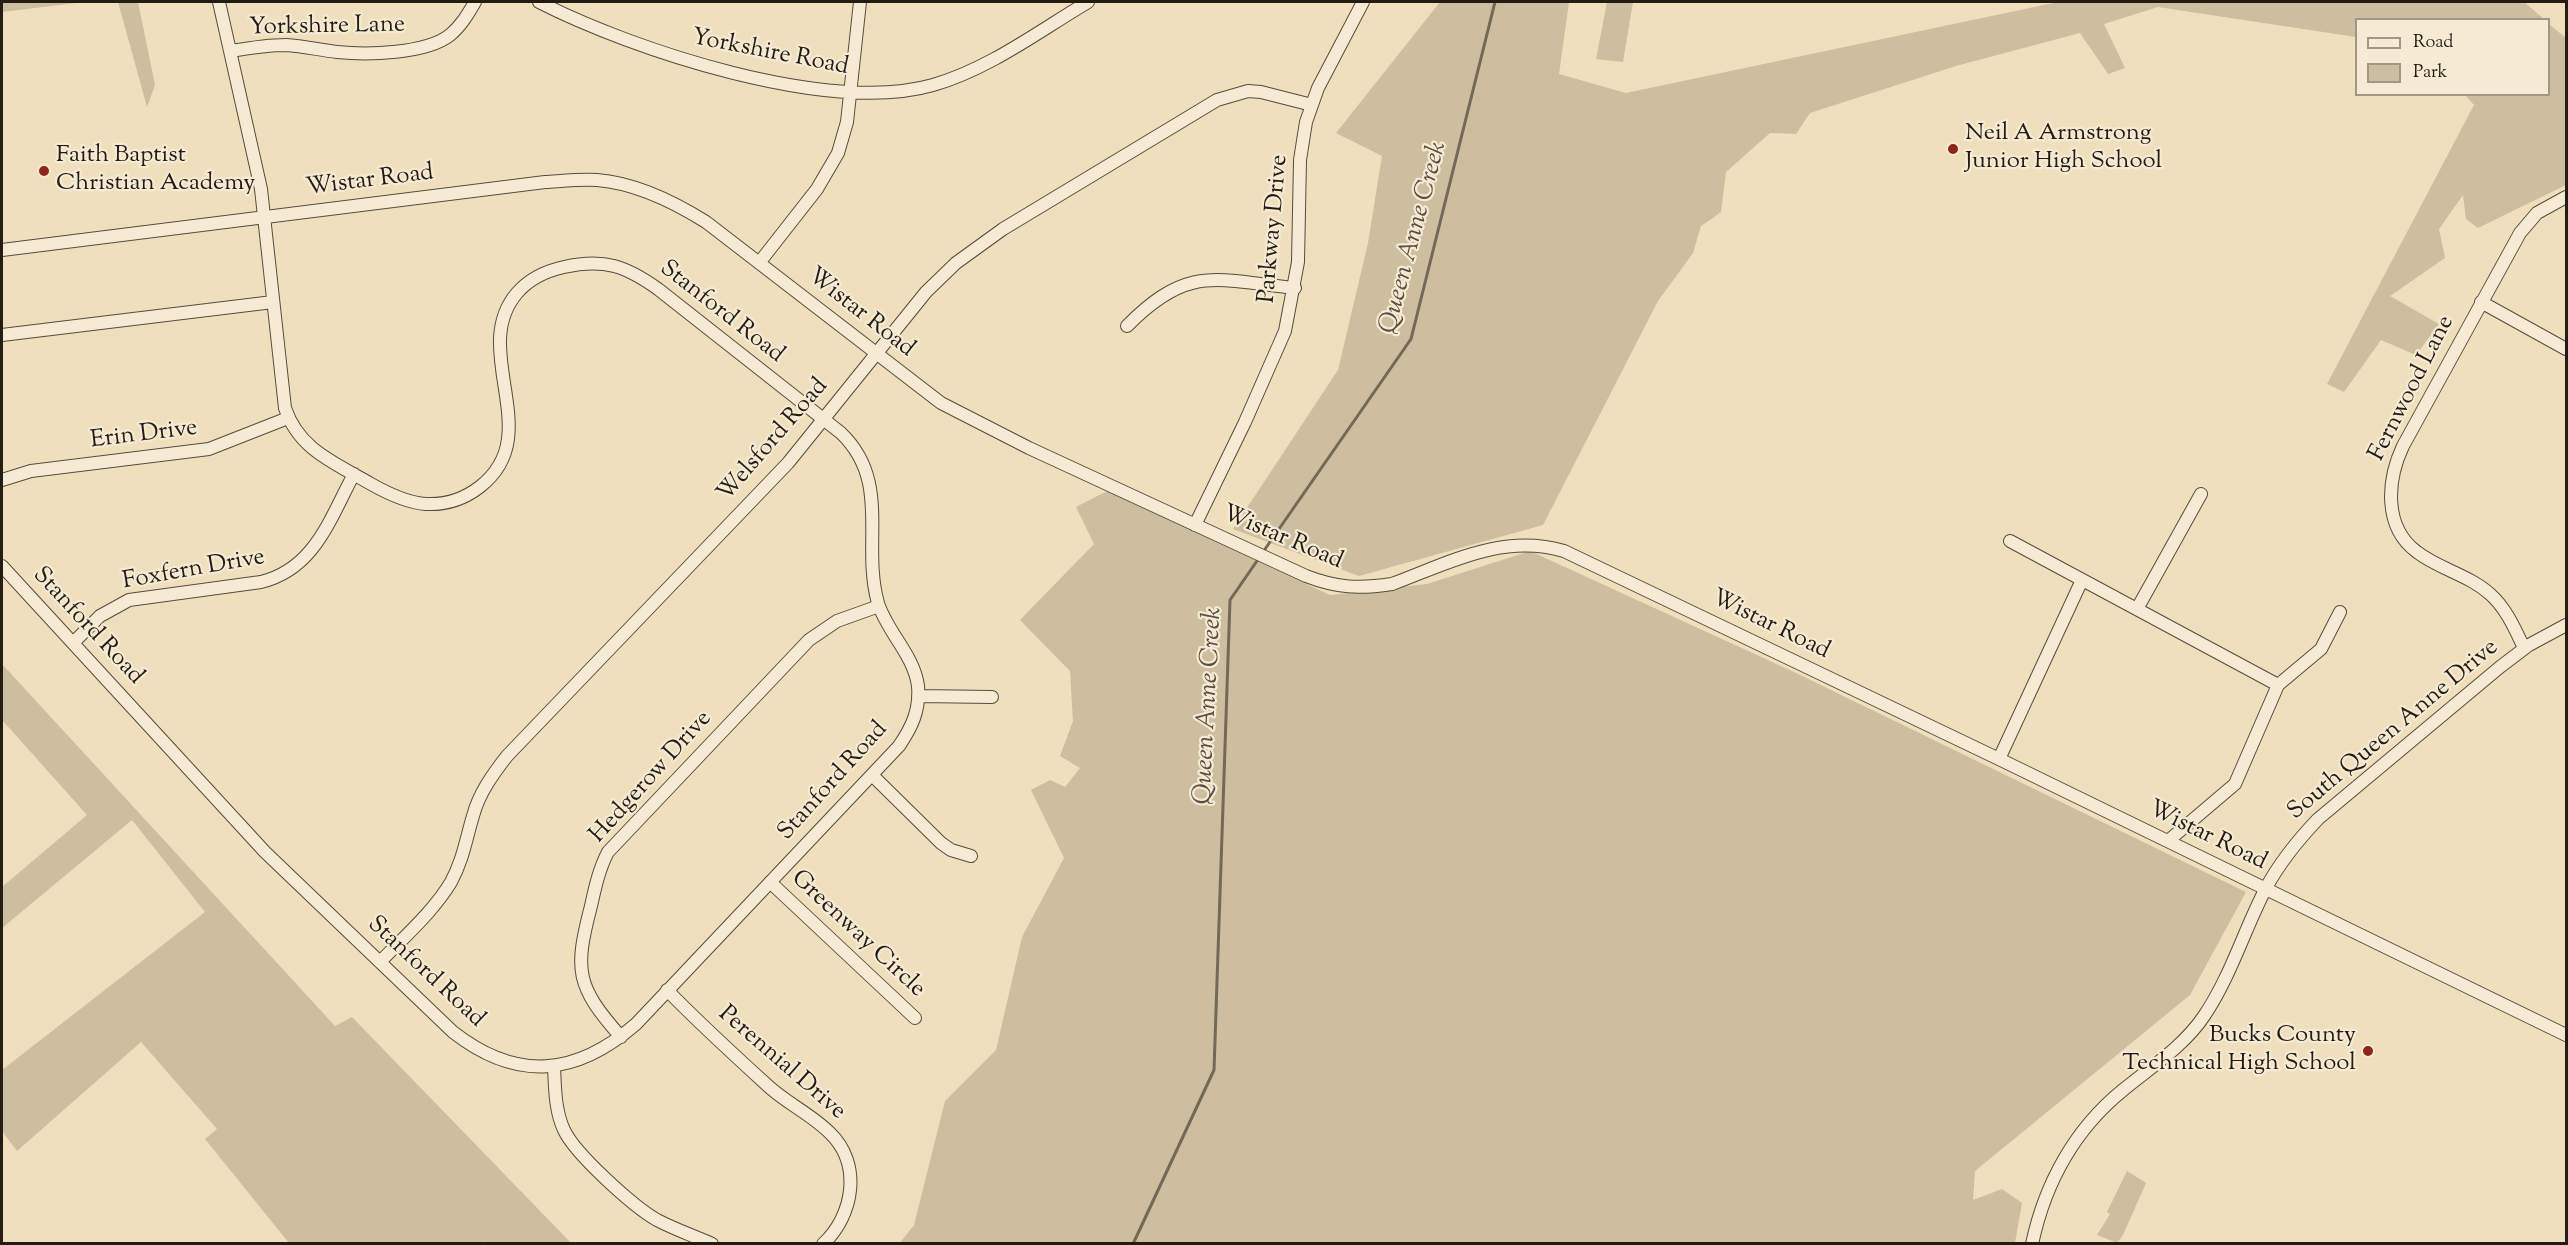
<!DOCTYPE html>
<style>
body{margin:0}
#map{position:relative;width:2568px;height:1245px;overflow:hidden;background:#efdfbc;font-family:"Sorts Mill Goudy",serif}
canvas{display:block}
.frame{position:absolute;inset:0;border:3px solid #241b13;pointer-events:none}
.legend{position:absolute;left:2355px;top:18px;width:195px;height:78px;box-sizing:border-box;background:#f5ead3;border:2px solid #a19786;margin:0;padding:8px 10px;list-style:none;font-size:18px;color:#241b13}
.legend li{display:flex;align-items:center;gap:12px;height:30px}
.legend b{width:30px;border:2px solid #a19786}
</style>
<div id="map">
<canvas width="2568" height="1245"></canvas>
<div class="frame"></div>
<ul class="legend">
<li><b style="height:8px;background:#f5ead3"></b>Road</li>
<li><b style="height:16px;background:#ccbe9f"></b>Park</li>
</ul>
</div>
<script>
const context = document.querySelector('canvas').getContext('2d');
context.lineJoin = 'round';
function paint(path, color) { context.fillStyle = color; context.fill(path, 'evenodd'); }
function stroke(path, color, width, dash) { context.strokeStyle = color; context.lineWidth = width; context.lineCap = dash ? 'butt' : 'round'; context.setLineDash(dash || []); context.stroke(path); }
function drawText(font, color, halo, rows, align = 'center') {
  context.font = font + ' "Sorts Mill Goudy",serif'; context.lineWidth = 4.5; context.setLineDash([]); context.textBaseline = 'middle'; context.strokeStyle = halo; context.fillStyle = color; for (const [text, x, y, turn = 0] of rows) {
    context.save(); context.translate(x, y); context.rotate((+turn || 0) * Math.PI / 180); context.textAlign = isNaN(turn) ? turn : align; if (halo) context.strokeText(text, 0, 0); context.fillText(text, 0, 0); context.restore();
  }
}
const green = new Path2D(`
 M2,2H84L2,12Z
 M118,2H138L155,85L147,107Z
 M1440,2H1569L1559,74L1626,93L2058,2H2524L2544,19L2356,20V37L2158,7L2104,24L2125,68L2108,74L2080,33L1956,66L1810,113L1796,134L1770,133L1726,172L1721,212L1701,226L1693,253L1658,301L1543,525L1359,576L1233,529L1338,370L1368,243L1382,156L1336,133Z
 M1607,2H1633L1623,62L1596,59Z
 M2549,24L2566,38V185L2478,228L2466,219L2463,195L2439,229L2445,258L2390,296L2439,324L2416,355L2381,340L2344,392L2327,384L2474,105L2465,95L2548,94Z
 M1107,491L1330,595L1427,584L1530,551L1794,672L2246,892L2190,995L1975,1171L1973,1200L2002,1189L2022,1203L2015,1243L899,1244L914,1225L945,1101L996,1050L1022,937L1064,858L1031,790L1050,780L1065,787L1080,768L1060,756L1073,721L1070,671L1020,620L1094,544L1076,507Z
 M2,664L335,1026L352,1017L571,1243H482L485,1239L480,1244L289,1243L205,1139L217,1129L141,1042L17,1151L2,1131V1070L205,912L132,820L2,928V887L87,815L3,721L2,722Z
 M2127,1171L2146,1183L2123,1235L2117,1243L2097,1235L2110,1214L2107,1212Z`);
const stream = new Path2D(`
 M1263,552L1411,339L1495,2
 M1133,1244L1214,1070L1230,600L1259,558`);
const minor = new Path2D(`
 M539,2C633,50 829,115 933,85C989,69 1039,31 1088,2
 M231,51C249,48 268,45 286,45C303,46 320,50 337,52C367,55 426,54 450,35C461,26 468,14 475,2
 M2,250L545,182C562,181 580,179 597,180C636,183 674,202 706,222L941,403L1029,448L1306,576C1337,588 1359,589 1392,584C1449,563 1502,533 1564,551L1999,759L2566,1035
 M759,263L817,189L838,153L847,122L860,2
 M2481,302L2566,349
 M1127,326C1188,264 1216,280 1295,288
 M2,335L273,302
 M2,480L31,471L209,449L288,418
 M1195,525L1245,422L1285,331L1298,262L1300,160L1306,122L1318,88L1363,2
 M2010,541L2278,685
 M2,566L265,852L453,1032C517,1082 576,1076 636,1024L899,746C912,727 920,710 918,686C914,655 887,632 878,603C861,543 892,482 841,433L658,289C626,266 604,258 564,267C546,271 529,279 517,293C481,335 514,391 508,439C503,478 465,506 426,504C408,503 387,493 371,484C335,463 299,450 285,408L261,189L219,2
 M2137,609L2201,494
 M73,643L100,616L129,600L261,582C315,569 330,518 354,474
 M2524,648C2515,629 2506,608 2490,594C2469,575 2439,569 2417,552C2383,527 2387,480 2403,446L2520,233L2537,213L2566,197
 M918,696L992,697
 M1999,759L2082,580
 M872,775L941,843L951,850L971,856
 M2168,841L2235,784L2278,685L2321,649L2340,612
 M770,882L915,1018
 M380,962C404,937 433,912 451,882C463,860 466,839 473,816C479,793 493,774 507,756L788,463L926,292L956,263L1003,229L1217,100L1248,91L1261,92L1312,105
 M667,990C699,1023 733,1054 767,1085C786,1103 811,1114 830,1133C862,1164 854,1215 823,1244
 M621,1037C576,986 574,971 591,906C595,888 599,869 608,852L809,640L837,621L879,606
 M554,1067C555,1088 555,1111 564,1130C575,1154 634,1207 657,1220C674,1229 694,1236 712,1244
 M2032,1244C2045,1183 2075,1129 2123,1090C2151,1067 2184,1046 2204,1016C2231,976 2244,930 2266,888C2280,862 2298,840 2318,819L2500,667L2529,645L2566,625`);
const markers = [
 [1953,149,6,"#8f2418"],
 [44,171,6,"#8f2418"],
 [2368,1051,6,"#8f2418"]
];
const streetNames = [
 ["Yorkshire Lane",327,28,-1],
 ["Yorkshire Road",770,54,11],
 ["Wistar Road",370,182,-7],
 ["Parkway Drive",1275,229,-85],
 ["Stanford Road",721,313,38],
 ["Wistar Road",860,314,38],
 ["Fernwood Lane",2413,389,-63],
 ["Erin Drive",144,436,-7],
 ["Welsford Road",774,441,-49],
 ["Wistar Road",1282,539,23],
 ["Foxfern Drive",194,571,-10],
 ["Wistar Road",1770,626,26],
 ["Stanford Road",87,627,47],
 ["South Queen Anne Drive",2394,731,-40],
 ["Hedgerow Drive",652,778,-48],
 ["Stanford Road",834,782,-48],
 ["Wistar Road",2207,837,26],
 ["Greenway Circle",857,935,43],
 ["Stanford Road",425,973,43],
 ["Perennial Drive",781,1064,41]
];
const poiNames = [
 ["Neil A Armstrong",1965,135],
 ["Junior High School",1965,163],
 ["Faith Baptist",56,157],
 ["Christian Academy",56,185],
 ["Bucks County",2356,1037,"right"],
 ["Technical High School",2356,1065,"right"]
];
const waterNames = [
 ["Queen Anne Creek",1415,238,-75],
 ["Queen Anne Creek",1210,706,-87]
];
paint(green, '#ccbe9f');
stroke(stream, '#746856', 3);
stroke(minor, '#574c3d', 14);
stroke(minor, '#f5ead3', 12);
for (const [x, y, r, color] of markers) { const dot = new Path2D(); dot.arc(x, y, r, 0, 2 * Math.PI); context.fillStyle = color; context.fill(dot); stroke(dot, '#f5ead3', 2); }
drawText('24px', '#241b13', '#f5ead3', streetNames);
drawText('24px', '#241b13', '#f5ead3', poiNames, 'left');
drawText('italic 26px', '#5a4f40', '#f5ead3', waterNames);
</script>
